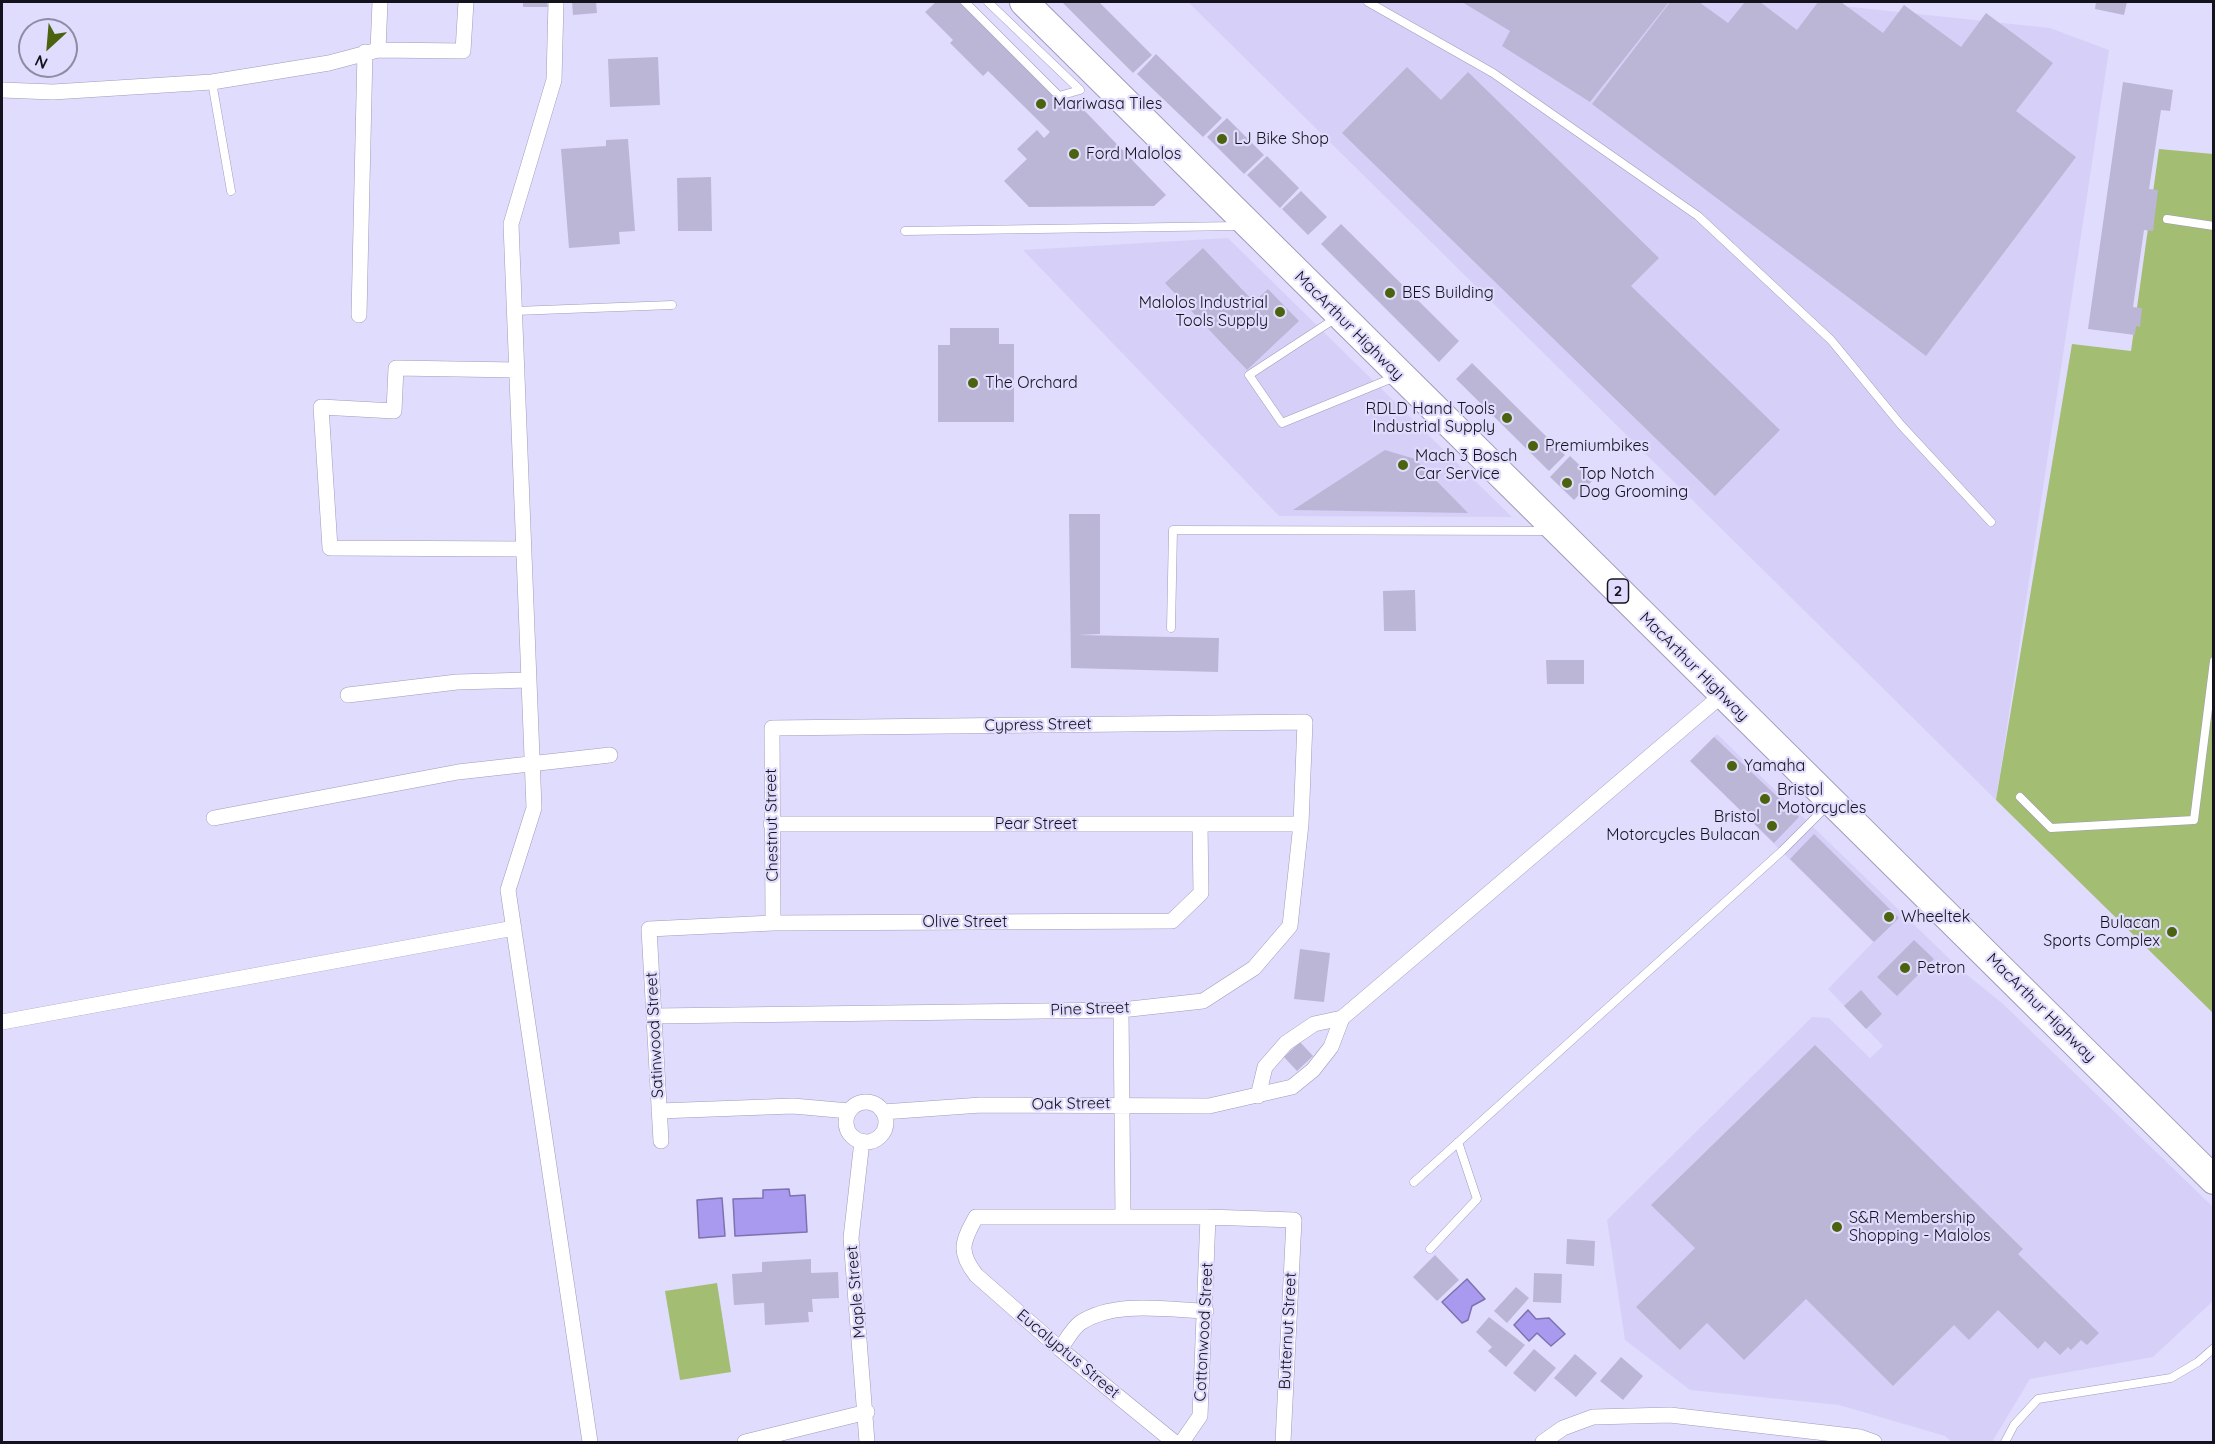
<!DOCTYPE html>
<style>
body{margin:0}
#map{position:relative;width:2215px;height:1444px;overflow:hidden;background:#e0dcfd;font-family:Quicksand,sans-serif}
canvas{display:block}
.frame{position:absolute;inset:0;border:3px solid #14121d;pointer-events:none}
.north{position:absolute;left:18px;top:18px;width:60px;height:60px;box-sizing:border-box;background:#e0dcfd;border:2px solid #8e8ba3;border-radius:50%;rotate:206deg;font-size:16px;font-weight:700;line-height:24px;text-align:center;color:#14121d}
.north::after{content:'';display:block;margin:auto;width:21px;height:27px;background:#4b620e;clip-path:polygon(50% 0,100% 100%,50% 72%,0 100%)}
</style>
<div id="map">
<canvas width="2215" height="1444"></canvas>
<div class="frame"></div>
<div class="north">N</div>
</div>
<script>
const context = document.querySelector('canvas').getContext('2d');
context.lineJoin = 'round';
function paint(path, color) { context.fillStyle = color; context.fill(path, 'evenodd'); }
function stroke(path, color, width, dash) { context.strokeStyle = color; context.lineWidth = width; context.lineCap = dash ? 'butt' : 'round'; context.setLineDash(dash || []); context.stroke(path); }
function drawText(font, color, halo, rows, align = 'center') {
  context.font = font + ' Quicksand,sans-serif'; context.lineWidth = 4.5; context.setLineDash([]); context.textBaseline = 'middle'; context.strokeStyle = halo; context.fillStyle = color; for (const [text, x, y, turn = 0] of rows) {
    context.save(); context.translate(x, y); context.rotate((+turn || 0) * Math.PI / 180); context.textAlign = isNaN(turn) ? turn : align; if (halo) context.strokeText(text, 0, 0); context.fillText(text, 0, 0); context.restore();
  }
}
const built = new Path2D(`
 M1188,2H1804L2050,28L2109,50L1996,800Z
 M1228,238L1512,517L1279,516L1023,250Z
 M1717,734L1961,970L2002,1003L2213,1207V1301L2153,1357L2030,1379L1992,1442H1952L1945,1436L1839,1405L1690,1390L1625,1340L1607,1220L1812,1017L1829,1018L1870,1058L1883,1046L1828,989L1873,942L1690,761Z`);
const green = new Path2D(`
 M2159,149L2213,154V1013L1996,800L2072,344L2131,351Z
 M717,1283L731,1372L680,1380L665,1291Z`);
const water = new Path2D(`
 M789,1189L790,1196L805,1195L807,1232L735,1236L733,1199L763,1198V1190Z
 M722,1198L725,1236L699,1238L697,1200Z
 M1467,1279L1485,1299L1472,1306L1468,1320L1462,1323L1442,1302Z
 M1528,1310L1536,1319L1549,1318L1565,1334L1551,1346L1537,1333L1529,1341L1514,1325Z`);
const building = new Path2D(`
 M523,2H547L548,7H523Z
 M572,2H596L597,13L573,15Z
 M936,2H963L1073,111L1079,105L1166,195L1154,206L1029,207L1004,181L1027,159L1017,149L1037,130L1044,138L1050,132L988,71L983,76L950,43L953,40L925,12Z
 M1062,2H1099L1152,55L1133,73Z
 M1462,2H1669L1590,102L1502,46L1510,31Z
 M1670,2H1699L1728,23L1745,2H1760L1797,30L1818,2H1841L1883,33L1904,5L1961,47L1986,13L2053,63L2016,111L2076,157L1926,356L1592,104Z
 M2096,2H2127L2124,15L2095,9Z
 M1156,54L1222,118L1203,137L1137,74Z
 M658,57L660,105L610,107L608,59Z
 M1407,67L1441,100L1468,72L1659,258L1631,286L1780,430L1715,496L1342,133Z
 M2123,82L2173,90L2170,111L2161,110L2149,189L2158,190L2153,231L2144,230L2133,307L2142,308L2140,327L2136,326L2135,335L2088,329Z
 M1227,118L1264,155L1244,174L1207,137Z
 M628,139L635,231L619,232L620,244L569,248L561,149L606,146V140Z
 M1267,156L1299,188L1280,208L1247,175Z
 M711,177L712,231H678L677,178Z
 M1301,191L1327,217L1308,235L1282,209Z
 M1341,224L1459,341L1439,362L1321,244Z
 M1203,248L1254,302L1268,289L1299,321L1247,370L1165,283Z
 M950,328H999V344H1014V422H938V345H950Z
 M1472,363L1565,455L1549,471L1456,379Z
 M1385,450L1415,459L1468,513L1293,510Z
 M1570,456L1594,479L1574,500L1550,477Z
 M1069,514H1100V634L1078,635L1219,638L1218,672L1071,668Z
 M1415,590L1416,631H1384L1383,591Z
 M1546,660H1584V684H1547Z
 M1714,737L1799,817L1774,843L1690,761Z
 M1814,834L1899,918L1874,942L1790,859Z
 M1914,940L1934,959L1897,996L1877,977Z
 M1300,949L1330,953L1324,1002L1294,999Z
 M1861,990L1882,1014L1866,1029L1844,1006Z
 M1300,1042L1313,1056L1297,1071L1284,1057Z
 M1815,1045L2023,1249L2018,1254L2099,1333L2087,1345L2081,1340L2071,1350L2068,1347L2060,1355L2045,1341L2038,1349L1998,1310L1969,1340L1954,1325L1893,1386L1806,1299L1744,1360L1707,1323L1680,1350L1636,1307L1695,1248L1651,1205Z
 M1567,1239L1595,1241L1594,1266L1566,1264Z
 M1435,1255L1459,1280L1437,1301L1413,1277Z
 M811,1259V1273L838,1272L839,1298L812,1299L813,1312H808L809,1322L765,1325L764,1303L734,1305L732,1274L762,1272V1262Z
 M1534,1273L1562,1274L1561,1303L1533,1302Z
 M1516,1287L1529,1298L1507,1323L1494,1311Z
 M1489,1317L1525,1345L1506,1367L1488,1351L1492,1347L1476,1332Z
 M1534,1349L1556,1368L1535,1392L1513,1373Z
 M1575,1354L1597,1373L1576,1397L1554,1378Z
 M1621,1357L1643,1376L1623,1400L1600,1381Z`);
const lane = new Path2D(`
 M965,2L1059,96L1080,90L988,2
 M1368,2L1493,73L1698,216L1831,340L1901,425L1991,522
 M212,82L231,191
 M2167,219L2214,226
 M905,231L1238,226
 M515,311L672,305
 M1336,318L1249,375L1282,423L1395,377
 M1171,628L1173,530L1547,531
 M2020,797L2051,828L2194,820L2214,661
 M1414,1182L1782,851L1828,805
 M1430,1249L1477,1199L1458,1142
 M2005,1442L2014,1425L2038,1399L2171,1378L2198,1362L2214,1348`);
const street = new Path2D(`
 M556,2L554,80L511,224L534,808L508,890L590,1442
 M378,50L380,2
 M2,90L53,92L212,82L329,63L378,50L463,51L466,2
 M359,315L365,52
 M517,370L396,368L394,411L321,407L330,548L524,549
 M348,695L457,682L529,680
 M214,818L458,772L610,755
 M771,824H1301
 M1121,1010L1123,1217
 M655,1016L1121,1010L1203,1001L1254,968L1290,926L1301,824L1305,722L772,728L773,923
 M2,1022L514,928
 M1258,1096L1265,1067L1286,1043L1314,1024L1342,1018L1722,695
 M846 1122a20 20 0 1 1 40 0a20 20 0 1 1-40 0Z
 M659,1111L793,1106L849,1111
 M883,1112L981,1105L1209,1106L1292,1087L1313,1070L1331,1047L1342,1018
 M661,1141L649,929L773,923L1172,921L1201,893L1200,824
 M862,1141L851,1238L867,1442
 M1060,1349C1066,1341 1072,1329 1080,1323C1115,1300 1167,1310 1206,1311
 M745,1442L867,1412
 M1174,1442L1060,1349L976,1275C958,1252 962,1242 976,1217H1208L1294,1220L1283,1442
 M1182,1442L1200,1416L1208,1217
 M1543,1442L1563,1428L1593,1417L1670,1415L1860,1437L1874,1442`);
const highway = new Path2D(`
 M1024,2L2214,1180`);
const markers = [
 [1041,104,6,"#4b620e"],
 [1222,139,6,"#4b620e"],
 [1074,154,6,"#4b620e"],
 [1390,293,6,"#4b620e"],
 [1280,312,6,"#4b620e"],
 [973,383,6,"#4b620e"],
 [1507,418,6,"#4b620e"],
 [1533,446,6,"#4b620e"],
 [1403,465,6,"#4b620e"],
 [1567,483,6,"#4b620e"],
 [1732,766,6,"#4b620e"],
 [1765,799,6,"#4b620e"],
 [1772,826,6,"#4b620e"],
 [1889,917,6,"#4b620e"],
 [2172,932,6,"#4b620e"],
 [1905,968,6,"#4b620e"],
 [1837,1227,6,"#4b620e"]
];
const shields = [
 [1618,591,21]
];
const shieldNames = [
 ["2",1618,591]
];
const poiNames = [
 ["Mariwasa Tiles",1053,104],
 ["LJ Bike Shop",1234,139],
 ["Ford Malolos",1086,154],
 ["BES Building",1402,293],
 ["Malolos Industrial",1268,303,"right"],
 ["Tools Supply",1268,321,"right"],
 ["The Orchard",985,383],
 ["RDLD Hand Tools",1495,409,"right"],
 ["Industrial Supply",1495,427,"right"],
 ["Premiumbikes",1545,446],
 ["Mach 3 Bosch",1415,456],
 ["Car Service",1415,474],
 ["Top Notch",1579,474],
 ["Dog Grooming",1579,492],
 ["Yamaha",1744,766],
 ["Bristol",1777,790],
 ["Motorcycles",1777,808],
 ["Bristol",1760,817,"right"],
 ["Motorcycles Bulacan",1760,835,"right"],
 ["Wheeltek",1901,917],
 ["Bulacan",2160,923,"right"],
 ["Sports Complex",2160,941,"right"],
 ["Petron",1917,968],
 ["S&R Membership",1849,1218],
 ["Shopping - Malolos",1849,1236]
];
const streetNames = [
 ["MacArthur Highway",1349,326,45],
 ["MacArthur Highway",1694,667,45],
 ["Cypress Street",1038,725,-1],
 ["Pear Street",1036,824],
 ["Chestnut Street",772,825,-91],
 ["Olive Street",965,922],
 ["MacArthur Highway",2041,1008,45],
 ["Pine Street",1090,1009,-2],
 ["Satinwood Street",655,1035,-93],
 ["Oak Street",1071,1104,-1],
 ["Maple Street",856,1292,-95],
 ["Butternut Street",1288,1331,-87],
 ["Cottonwood Street",1204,1332,-87],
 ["Eucalyptus Street",1068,1354,40]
];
paint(built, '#d6d0f8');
paint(green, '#a3bd72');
paint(water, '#aa9aef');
stroke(water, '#7d71b0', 1.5);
paint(building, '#bbb6d6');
stroke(lane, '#9f9bba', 9);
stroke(street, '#9f9bba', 16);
stroke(highway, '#9f9bba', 30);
stroke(lane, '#fff', 8);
stroke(street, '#fff', 15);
stroke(highway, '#fff', 28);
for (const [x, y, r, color] of markers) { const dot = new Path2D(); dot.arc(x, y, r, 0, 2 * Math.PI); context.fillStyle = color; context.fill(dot); stroke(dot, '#e0dcfd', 2); }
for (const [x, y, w] of shields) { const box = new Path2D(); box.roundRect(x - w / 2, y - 12, w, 24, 4.5); context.fillStyle = '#e0dcfd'; context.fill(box); stroke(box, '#14121d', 1.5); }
drawText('bold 15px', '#14121d', null, shieldNames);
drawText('16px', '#14121d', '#e0dcfd', poiNames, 'left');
drawText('16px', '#14121d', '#e0dcfd', streetNames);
</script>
